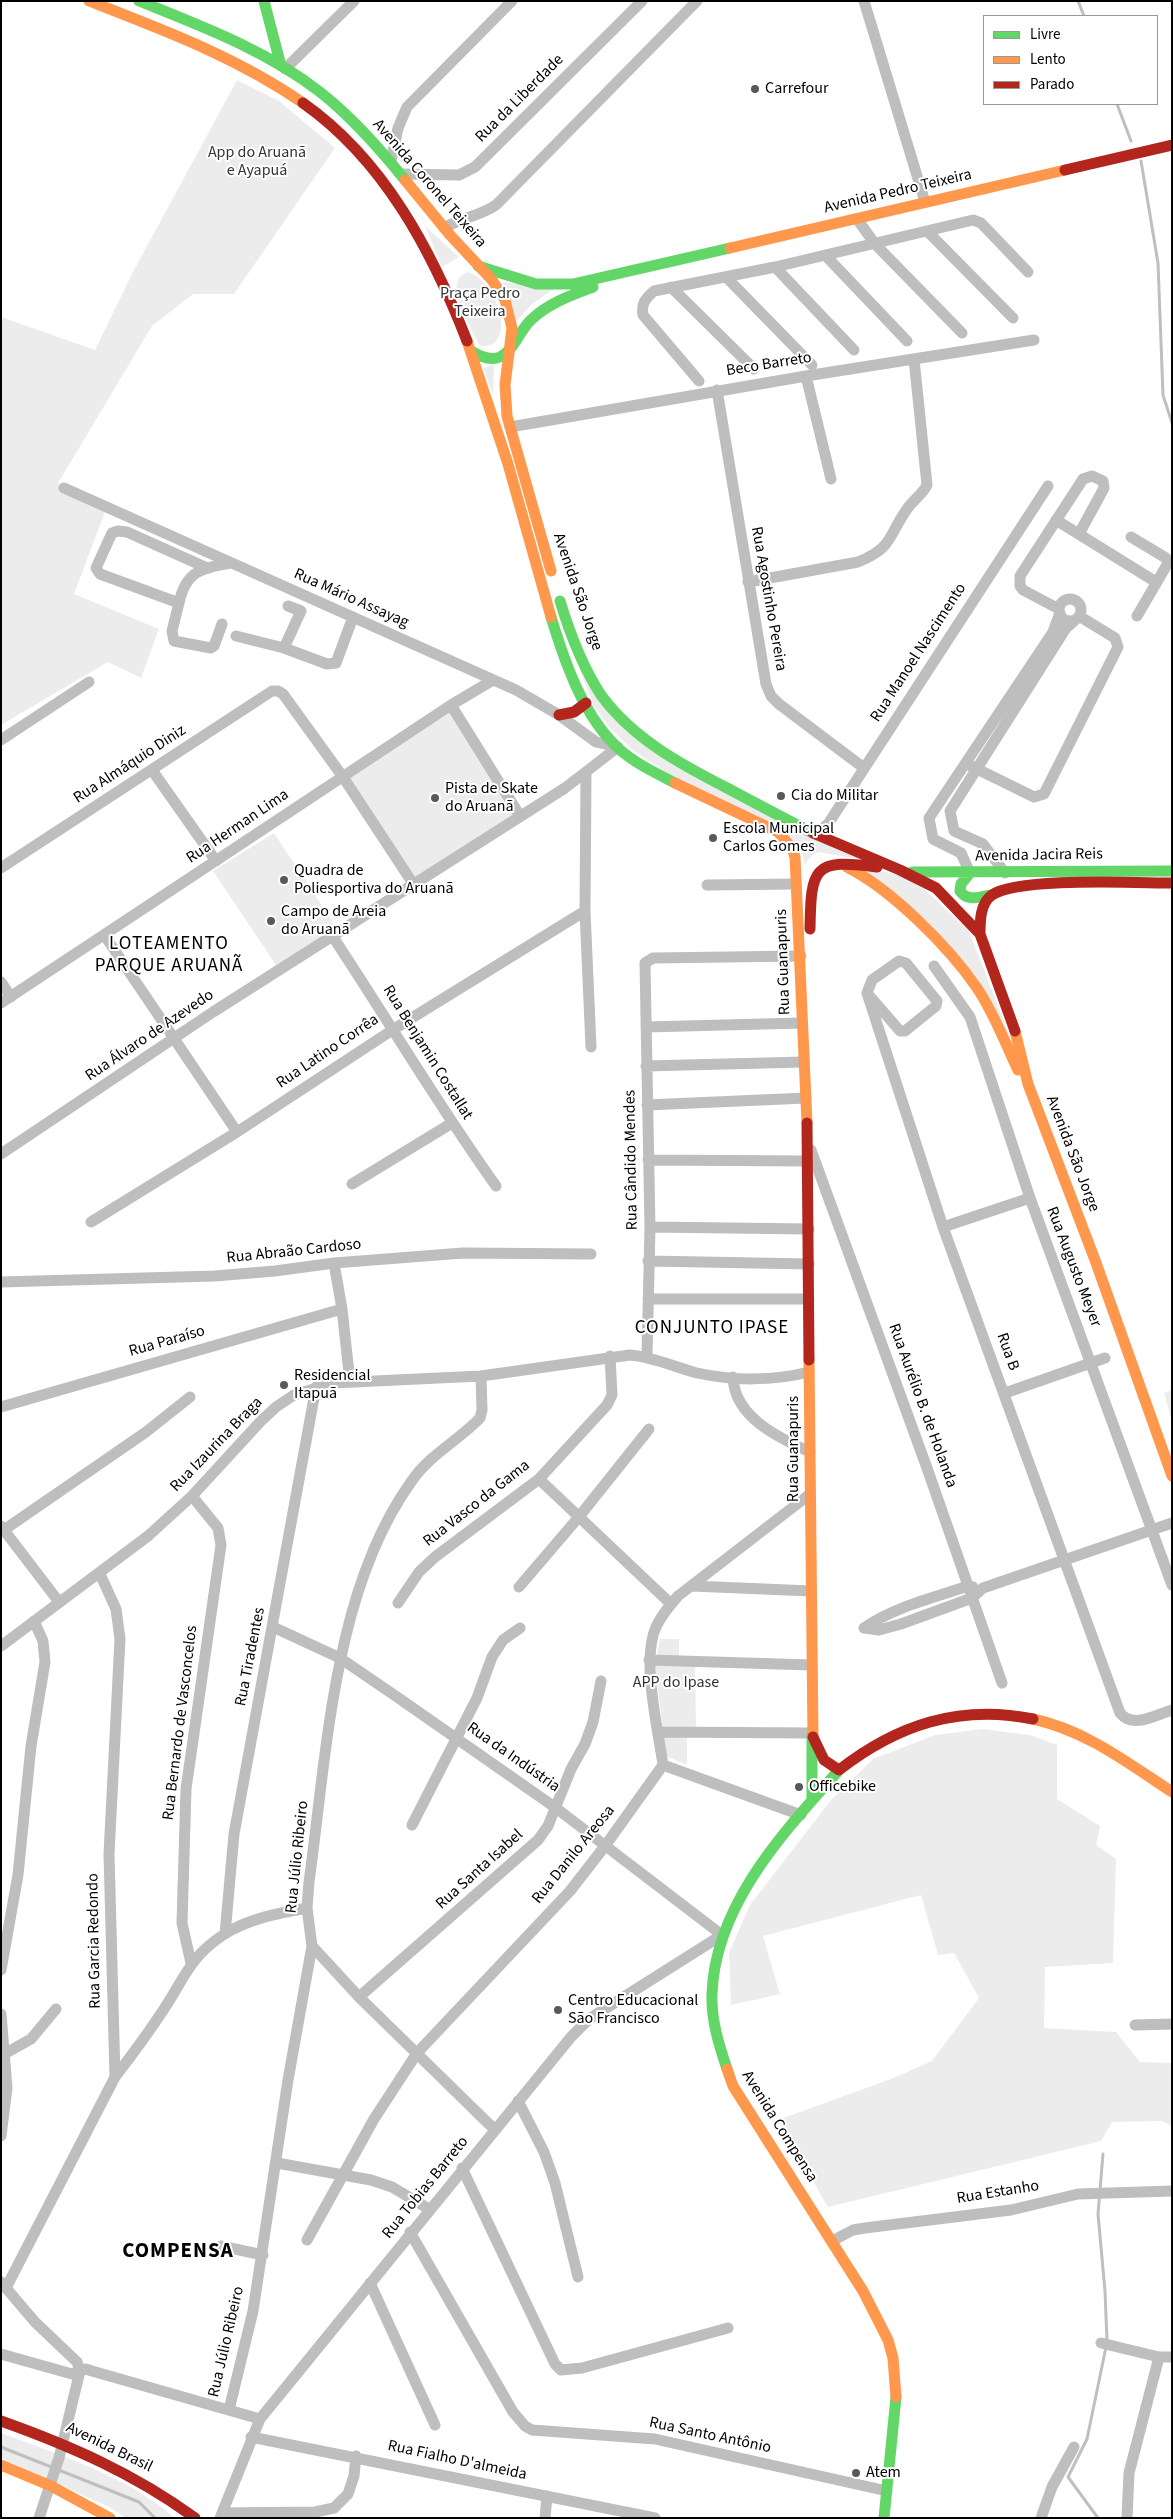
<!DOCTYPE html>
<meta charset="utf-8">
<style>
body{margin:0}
#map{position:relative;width:1173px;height:2519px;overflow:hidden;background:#fff;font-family:"Source Sans 3",sans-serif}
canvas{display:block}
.frame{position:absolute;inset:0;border:2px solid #000;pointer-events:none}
.legend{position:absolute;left:983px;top:15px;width:175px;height:90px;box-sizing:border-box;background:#fff;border:1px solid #999;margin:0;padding:6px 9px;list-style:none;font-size:15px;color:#000}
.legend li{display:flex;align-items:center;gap:10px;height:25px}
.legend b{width:25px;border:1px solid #999}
</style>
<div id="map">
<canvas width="1173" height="2519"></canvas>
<div class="frame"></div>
<ul class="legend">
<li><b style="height:6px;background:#63d668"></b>Livre</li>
<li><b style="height:6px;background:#ff974d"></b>Lento</li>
<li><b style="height:6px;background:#b3261e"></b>Parado</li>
</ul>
</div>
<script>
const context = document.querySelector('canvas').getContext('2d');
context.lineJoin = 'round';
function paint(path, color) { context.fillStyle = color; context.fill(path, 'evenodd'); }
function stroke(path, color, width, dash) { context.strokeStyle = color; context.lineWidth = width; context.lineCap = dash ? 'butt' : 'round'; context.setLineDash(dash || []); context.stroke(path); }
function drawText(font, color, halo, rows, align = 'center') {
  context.font = font + ' "Source Sans 3",sans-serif'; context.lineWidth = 4; context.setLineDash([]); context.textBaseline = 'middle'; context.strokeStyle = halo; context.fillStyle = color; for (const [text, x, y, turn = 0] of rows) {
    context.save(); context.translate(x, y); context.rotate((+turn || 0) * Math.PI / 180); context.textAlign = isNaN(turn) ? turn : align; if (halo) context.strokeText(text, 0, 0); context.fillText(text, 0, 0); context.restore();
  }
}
const green = new Path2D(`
 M237,80L279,101L335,148L234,294H193L152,326L58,483L105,512L74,594L159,629L141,678L108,662L1,725V317L95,350L132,274Z
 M425,226L459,257L442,267Z
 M467,272C498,279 519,350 480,346C473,334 454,297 457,284C458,278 462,275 467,272Z
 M503,282L554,289L532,304L515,323Z
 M492,365L494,366L493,394L483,368Z
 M572,649L626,731L870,861L818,852L810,857L805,865L801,849L669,774L633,750L611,729L594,706Z
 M450,712L515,815L417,879L348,778Z
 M274,833L337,928L276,965L213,871Z
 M854,866L900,875L924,889L969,931L1015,1050L977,981Z
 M1172,1390V1421L1164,1393Z
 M660,1639H679V1663L695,1664L696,1726L687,1730V1765L666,1756L655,1664Z
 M983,1729L1030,1735L1057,1745V1799L1100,1826L1096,1845L1116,1859L1113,1963L1045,1967L1044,2028L1116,2032L1140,2062L1172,2063V2126L1162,2121L1112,2122L1101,2141L828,2207L778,2120L891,2079L932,2061L979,1998L954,1953L938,1955L921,1895L763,1936L780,1994L731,2005L729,1953L750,1905L831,1800L873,1759L935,1735Z
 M1,2433C62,2456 125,2475 175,2518H126L109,2507L1,2458Z`);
const stream = new Path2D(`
 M1078,1L1084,16
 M1117,104L1131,141
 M1141,161L1158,263L1163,395L1172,423
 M1103,2154L1098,2214L1105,2291L1107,2341
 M1,2447L139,2502L155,2518
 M1098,2518L1068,2477L1087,2439L1106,2347`);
const street = new Path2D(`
 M864,1L925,202
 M285,69L354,1
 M391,161L398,128L407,107L512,1
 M402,174L459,175L475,167L642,1
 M857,219L875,244L962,333
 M444,228C461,218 480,216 496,205L697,1
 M927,231L1013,318
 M825,255L907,341
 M775,267L854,350
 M727,278L812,365
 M671,287L754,369
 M806,376L831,479
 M699,381L643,315C641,304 645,299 654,291L775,267L973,220L981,223L1028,272
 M717,390L766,684L771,696L779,704L864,768
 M510,427L806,376L1034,340
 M64,488L516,690L559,715L596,742L618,747
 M1056,520L1156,582
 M1131,537L1166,558L1168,563L1137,616
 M205,567L127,532L118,531L112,533L96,568L100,574L179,603C186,570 203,568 232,563
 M748,582L858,562C893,548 888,536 907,509C913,500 922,495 927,485L914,359
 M1059 610a11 11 0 1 1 22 0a11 11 0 1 1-22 0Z
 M179,603L172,631L174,641L211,648L214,646L222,624
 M1059,609L1023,590L1020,586V576L1083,479L1092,476L1103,481L1104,488L1079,534
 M236,636L284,648L327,664L336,663L353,617
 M284,648L301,611L288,606
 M451,705L520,816
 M1,740L89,682
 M969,765L1034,797L1044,794L1118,647L1115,638L1079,616
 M152,770L216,861
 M586,774L585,911L591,1047
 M813,833L820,831L828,824L1048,486
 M1,868L272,691H278L283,694L343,777L414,885
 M970,873L961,853L933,839L929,818L1053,632L1060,613
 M1005,873L983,844L954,831L950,811L1066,628L1074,621
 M707,885L796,884
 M105,936L237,1132
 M333,937C388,1020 438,1105 496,1186
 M934,966L970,1017L1030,1198L1172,1585
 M1,982L11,997
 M867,993L900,1031H905L936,1006L937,1001L906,963L899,961L872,980L867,993L943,1227L1120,1713C1133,1729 1155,1715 1172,1710
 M1,1003L451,705L493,680
 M646,1027L802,1023
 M646,1066L804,1062
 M647,1105L806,1098
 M811,1150L927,1468L1002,1683
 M1,1154L213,1012L565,788L618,747
 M648,1160L808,1161
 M352,1184L452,1123
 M91,1222L237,1132L394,1029L585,911
 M650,1227L809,1229
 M943,1227L1030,1198
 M648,1261L809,1264
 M334,1263L342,1309L350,1382
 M1,1282L215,1276L275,1271L334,1263L463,1253L591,1254
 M648,1299H809
 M647,1356L650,1227L645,963L653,958L801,956
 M733,1377C734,1417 779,1438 810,1452
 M1005,1393L1105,1358
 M1,1407L342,1309
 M539,1479L671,1604
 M1,1526L59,1602
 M1,1532L146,1432L190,1397
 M692,1586L811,1591
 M519,1587L578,1518L649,1429
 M398,1603L419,1572L435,1557L539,1479L607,1405L612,1395L610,1356
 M864,1628L879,1630L901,1624L972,1598L983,1588L1172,1523
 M864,1628C894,1607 933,1598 968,1586L973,1587
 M1,1646L148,1536L192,1496L260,1422L276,1407L294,1395L333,1383L481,1376L630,1355C654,1357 674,1367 697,1373C733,1381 774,1381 809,1372
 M649,1660L811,1665
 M658,1732L812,1733
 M663,1765L801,1815
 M412,1825L477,1698L492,1657L503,1640L520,1628
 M225,1934L234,1834L316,1387
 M312,1946L359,1997L494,2129
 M191,1963L182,1923L186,1789L221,1545L218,1528L192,1496
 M1,1970L18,1875L31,1746L45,1662L43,1641L34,1621
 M359,1997L538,1840L548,1826L571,1769L585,1744L593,1722L601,1681
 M1,2014L7,2088L1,2136
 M1135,2025L1172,2024
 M6,2053L31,2039L56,2009
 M115,2077C132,2055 149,2032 164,2009C185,1977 190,1957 223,1935C247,1919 279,1913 307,1908
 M518,2101L544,2152L555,2183L578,2277
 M277,2163L371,2180L392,2187L429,2209
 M462,2168L555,2364L561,2370L582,2368L728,2328
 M410,2232L513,2412L525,2426L532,2430L655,2439L887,2491
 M307,2240L374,2119L417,2053L570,1891L605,1846L663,1765C658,1729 641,1659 656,1627C661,1616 670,1605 678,1596L810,1494
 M832,2241L853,2230L865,2228L1011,2210L1078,2194L1172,2191
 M221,2246L263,2255
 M1,2282L35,2322L77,2362L80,2371L59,2458L39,2518
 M370,2283L435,2425
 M7,2286L115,2077L109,1854L120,1639L116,1609L100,1574
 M1101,2343L1159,2357H1172
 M1,2354L72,2374L86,2369L92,2371L260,2419
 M229,2410L253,2311L288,2080L312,1946L307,1908L309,1882C327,1753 333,1591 411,1482C429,1455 458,1441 480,1418L482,1410L481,1376
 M251,2437L655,2518
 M222,2513L315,2512L334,2508L348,2494L354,2476L356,2456
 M220,2518L260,2419L571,2037L589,2019L722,1935L556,1808L400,1699L340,1658L273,1627
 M545,2518L547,2496
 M1041,2518L1052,2487L1074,2447
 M1127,2518L1129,2473L1159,2357`);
const fast = new Path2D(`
 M139,1C201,26 266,50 320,92C352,117 379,148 405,180
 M264,1L281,66
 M478,266L536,284H573L730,248
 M471,351C479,356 490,361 500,357C514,351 520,329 532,319C549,303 572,295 593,287
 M560,601C570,634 582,666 601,695C633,739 682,765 729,789C757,804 785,819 813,833
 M551,617C565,663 583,716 619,749C636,764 656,773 675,783
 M912,872L1172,871
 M970,873L961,884L960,891C968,902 979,897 991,895
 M812,1735V1800
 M727,2069C719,2045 711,2020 712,1994C715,1905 783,1833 839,1770
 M884,2518L896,2397`);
const slow = new Path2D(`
 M89,1C163,30 237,57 303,103
 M405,180L450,235L492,280L505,300L512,328L505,385L507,416L551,571
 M730,248L1065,170
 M467,341L508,464L551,617
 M675,783L778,832L792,848L795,857L807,1123
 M847,867C891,889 949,947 977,988C994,1013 1005,1043 1018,1070
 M1015,1031L1028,1084L1095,1260L1172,1476
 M809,1360L813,1737
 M1033,1719C1085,1730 1128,1763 1172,1792
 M727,2069L733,2086L863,2291L888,2340L893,2358L896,2397
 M1,2465L51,2486L110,2518`);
const jam = new Path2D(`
 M303,103C384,160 432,251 467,341
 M1065,170L1172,145
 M559,715L574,712L586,703
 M813,833L900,870L936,888L980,934L1015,1031
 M810,929C811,868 813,858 877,867
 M980,934C980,922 980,903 992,895C1019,877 1136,883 1172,883
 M807,1123L809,1360
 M813,1737L824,1760L839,1770C897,1725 959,1704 1033,1719
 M1,2421C71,2446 135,2474 195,2518`);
const markers = [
 [755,89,5,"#595959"],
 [781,796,5,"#595959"],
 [435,798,5,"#595959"],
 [713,838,5,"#595959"],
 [284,880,5,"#595959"],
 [271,921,5,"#595959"],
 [284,1385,5,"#595959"],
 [799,1787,5,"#595959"],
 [558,2010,5,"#595959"],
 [856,2473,5,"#595959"]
];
const poiNames = [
 ["Carrefour",765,89],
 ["Pista de Skate",445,789],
 ["do Aruanã",445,807],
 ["Cia do Militar",791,796],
 ["Escola Municipal",723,829],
 ["Carlos Gomes",723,847],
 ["Quadra de",294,871],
 ["Poliesportiva do Aruanã",294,889],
 ["Campo de Areia",281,912],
 ["do Aruanã",281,930],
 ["Residencial",294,1376],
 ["Itapuã",294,1394],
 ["Officebike",809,1787],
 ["Centro Educacional",568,2001],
 ["São Francisco",568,2019],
 ["Atem",866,2473]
];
const streetNames = [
 ["Rua da Liberdade",520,99,-45],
 ["Avenida Coronel Teixeira",429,184,49],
 ["Avenida Pedro Teixeira",898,192,-13],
 ["Beco Barreto",769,365,-9],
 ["Avenida São Jorge",577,592,71],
 ["Rua Mário Assayag",351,599,24],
 ["Rua Agostinho Pereira",768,599,80],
 ["Rua Manoel Nascimento",919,653,-57],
 ["Rua Almáquio Diniz",130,765,-33],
 ["Rua Herman Lima",238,827,-34],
 ["Avenida Jacira Reis",1039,856,-1],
 ["Rua Guanapuris",784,962,-92],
 ["Rua Álvaro de Azevedo",150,1036,-34],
 ["Rua Latino Corrêa",328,1052,-34],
 ["Rua Benjamin Costallat",427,1053,58],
 ["Avenida São Jorge",1072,1154,69],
 ["Rua Cândido Mendes",632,1160,-91],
 ["Rua Abraão Cardoso",294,1252,-6],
 ["Rua Augusto Meyer",1073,1267,69],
 ["Rua Paraíso",167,1342,-16],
 ["Rua B",1007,1352,70],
 ["Rua Aurélio B. de Holanda",922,1406,70],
 ["Rua Izaurina Braga",217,1445,-46],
 ["Rua Guanapuris",794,1449,-90],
 ["Rua Vasco da Gama",477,1504,-38],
 ["Rua Tiradentes",251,1657,-79],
 ["Rua Bernardo de Vasconcelos",181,1723,-83],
 ["Rua da Indústria",513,1758,35],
 ["Rua Danilo Areosa",574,1855,-51],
 ["Rua Júlio Ribeiro",298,1857,-84],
 ["Rua Santa Isabel",480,1870,-42],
 ["Rua Garcia Redondo",95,1941,-91],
 ["Avenida Compensa",779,2127,58],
 ["Rua Tobias Barreto",426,2188,-51],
 ["Rua Estanho",998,2193,-9],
 ["Rua Júlio Ribeiro",227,2342,-77],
 ["Rua Santo Antônio",710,2436,12],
 ["Avenida Brasil",109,2448,26],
 ["Rua Fialho D'almeida",457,2461,12]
];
const parkNames = [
 ["App do Aruanã",257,153],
 ["e Ayapuá",257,171],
 ["Praça Pedro",480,294],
 ["Teixeira",480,312],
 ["APP do Ipase",676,1683]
];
const quarterNames = [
 ["LOTEAMENTO",169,945],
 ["PARQUE ARUANÃ",169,967],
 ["CONJUNTO IPASE",712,1329]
];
const districtNames = [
 ["COMPENSA",178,2252]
];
paint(green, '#ececec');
stroke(stream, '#bfbfbf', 3);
stroke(street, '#bebebe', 11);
stroke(fast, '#63d668', 11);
stroke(slow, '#ff974d', 11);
stroke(jam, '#b3261e', 11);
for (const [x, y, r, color] of markers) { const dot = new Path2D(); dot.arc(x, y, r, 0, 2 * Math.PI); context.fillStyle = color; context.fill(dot); stroke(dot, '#fff', 2); }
drawText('16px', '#000', '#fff', poiNames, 'left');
drawText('16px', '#000', '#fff', streetNames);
drawText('16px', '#333', '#fff', parkNames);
context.letterSpacing = '1px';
drawText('19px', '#000', '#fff', quarterNames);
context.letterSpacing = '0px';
context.letterSpacing = '1px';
drawText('bold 21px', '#000', '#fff', districtNames);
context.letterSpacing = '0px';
</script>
